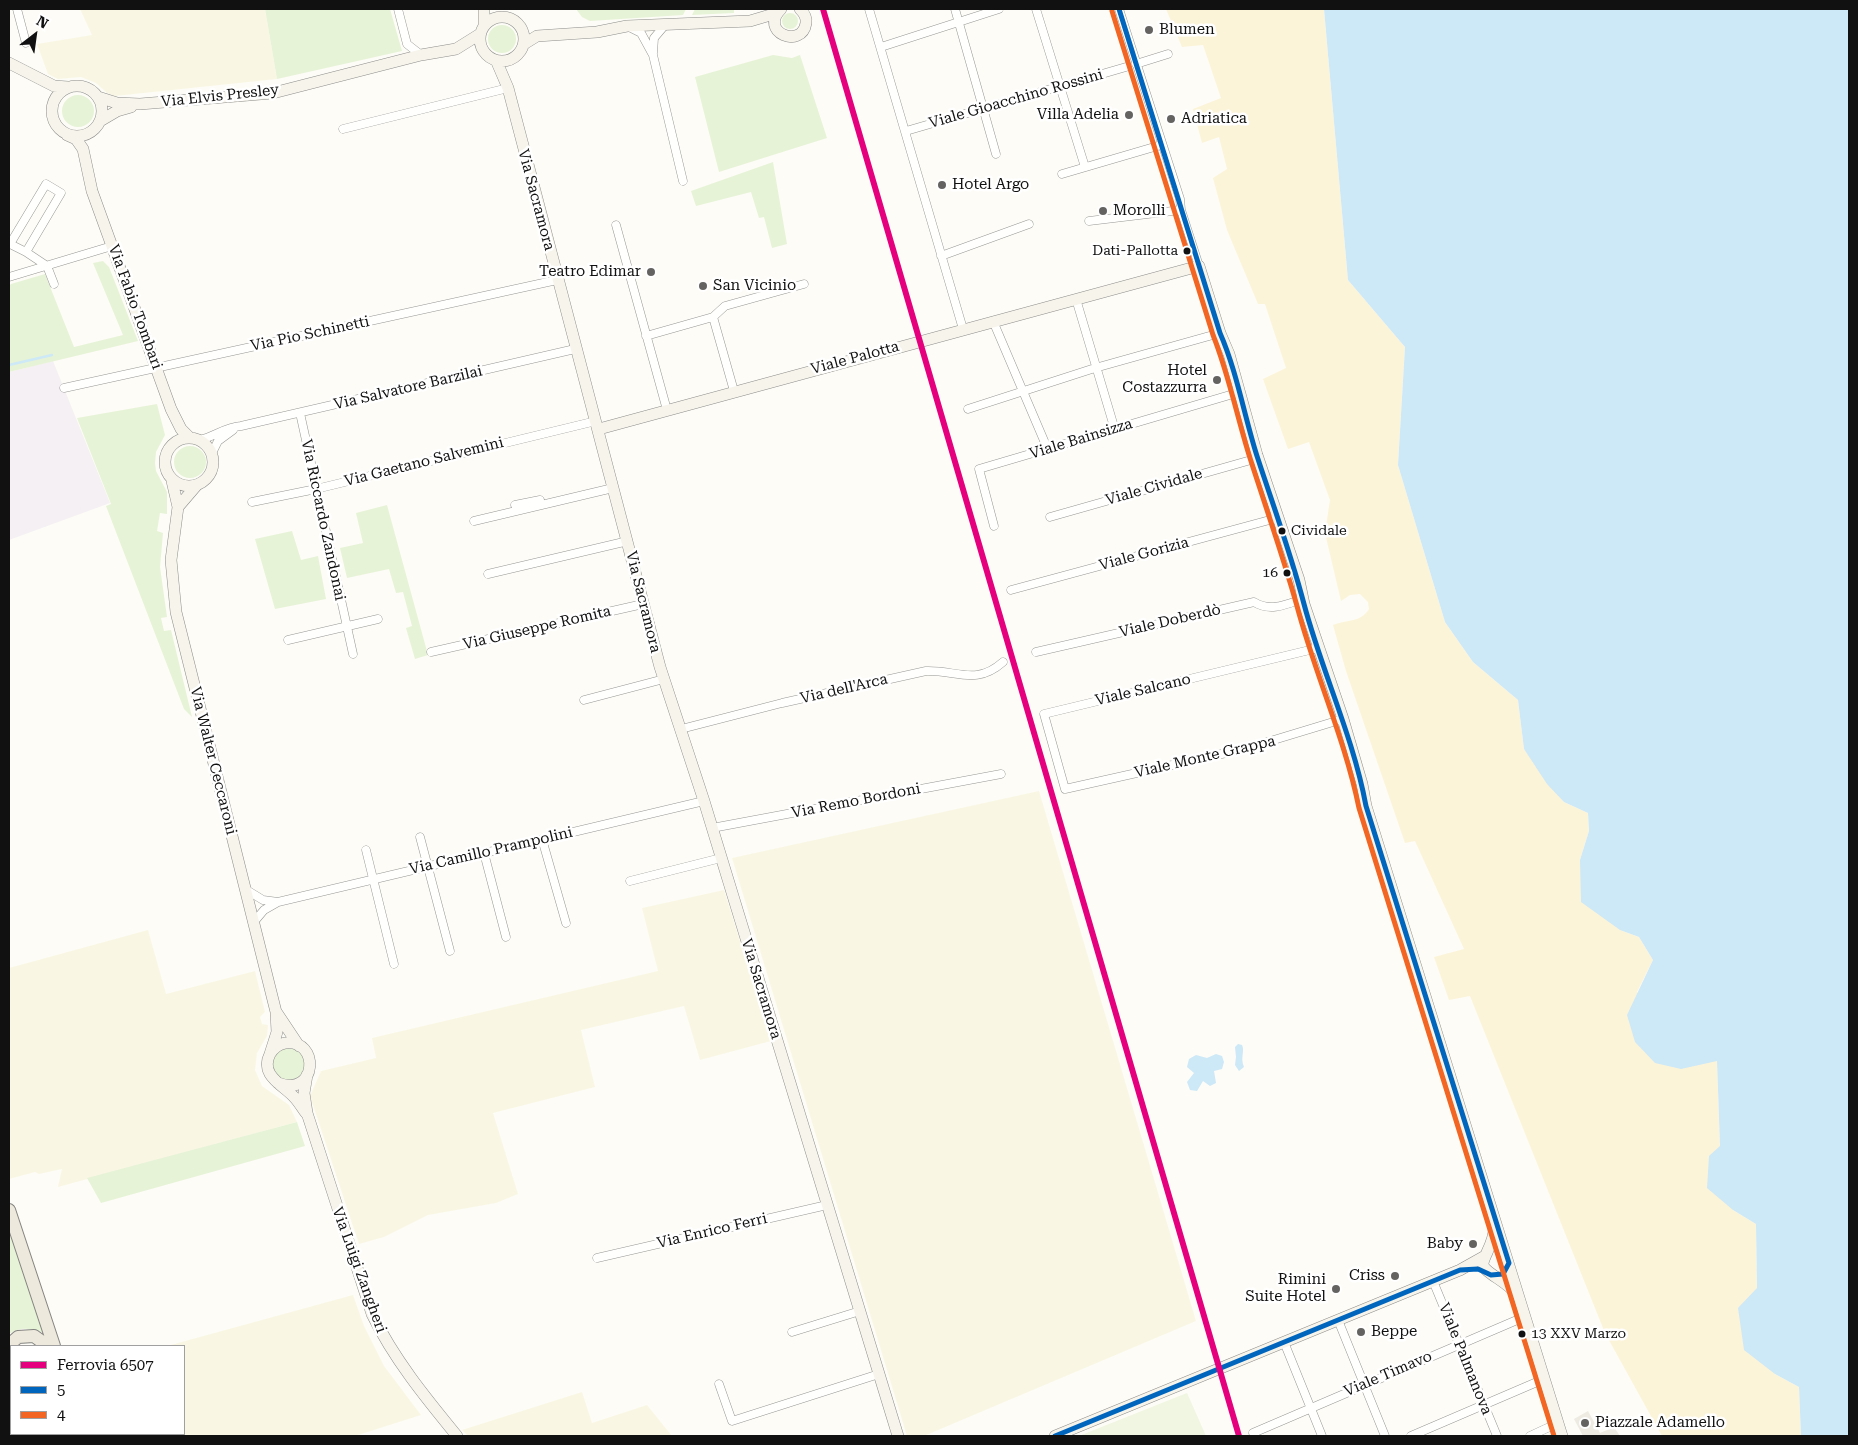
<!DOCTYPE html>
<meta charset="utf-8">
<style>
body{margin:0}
#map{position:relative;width:1858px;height:1445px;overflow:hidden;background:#fdfcf7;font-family:"Roboto Serif",serif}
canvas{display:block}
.frame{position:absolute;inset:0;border:10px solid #111;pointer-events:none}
.legend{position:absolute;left:10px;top:1345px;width:175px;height:90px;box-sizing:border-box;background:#fff;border:1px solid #a0a0a0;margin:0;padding:6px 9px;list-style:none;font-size:15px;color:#111}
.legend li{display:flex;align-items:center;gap:10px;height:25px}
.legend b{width:25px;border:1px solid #a0a0a0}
.north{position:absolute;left:10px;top:10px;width:50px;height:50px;-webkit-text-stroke:4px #fff;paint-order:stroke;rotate:30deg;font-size:14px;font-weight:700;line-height:20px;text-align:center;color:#111}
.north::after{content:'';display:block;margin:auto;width:18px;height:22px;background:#111;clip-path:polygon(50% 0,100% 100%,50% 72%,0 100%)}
</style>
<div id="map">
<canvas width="1858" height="1445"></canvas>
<div class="frame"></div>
<ul class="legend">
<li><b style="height:6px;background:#e5007d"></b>Ferrovia 6507</li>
<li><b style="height:6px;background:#0065bd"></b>5</li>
<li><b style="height:6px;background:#f26522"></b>4</li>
</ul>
<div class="north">N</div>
</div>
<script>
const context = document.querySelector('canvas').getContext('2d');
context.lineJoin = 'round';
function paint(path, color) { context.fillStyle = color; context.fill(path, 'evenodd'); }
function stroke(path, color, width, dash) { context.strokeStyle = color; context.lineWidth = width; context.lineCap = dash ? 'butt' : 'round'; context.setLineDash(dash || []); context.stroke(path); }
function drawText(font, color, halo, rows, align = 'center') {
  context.font = font + ' "Roboto Serif",serif'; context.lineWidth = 5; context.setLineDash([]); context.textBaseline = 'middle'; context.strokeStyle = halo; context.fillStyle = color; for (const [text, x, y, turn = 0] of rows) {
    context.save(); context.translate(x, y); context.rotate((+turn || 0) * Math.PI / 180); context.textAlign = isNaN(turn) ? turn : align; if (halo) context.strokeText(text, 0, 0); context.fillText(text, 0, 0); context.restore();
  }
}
const industrial = new Path2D(`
 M53,361L110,503L9,540V372Z`);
const farmland = new Path2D(`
 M80,9H265L277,79L115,96L107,93L96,83L81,77L58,79L48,74L37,44L92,35Z
 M1039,791L1196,1321L924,1436H907L732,858Z
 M724,890L771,1041L700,1060L684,1006L581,1030L595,1087L493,1113L518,1194L496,1203L428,1215L384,1237L359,1244L310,1096L321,1071L376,1058L372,1038L658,971L642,908Z
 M148,930L166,994L255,971L265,1012L260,1017L262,1024L268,1025L267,1036L257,1053L255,1070L262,1086L289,1105L297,1122L58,1187L62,1169L39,1174L35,1172L9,1179V968Z
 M353,1295L364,1326L384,1366L421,1415L355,1436H181L180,1434H184V1346H167Z
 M582,1392L592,1423L647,1405L672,1436H468L462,1430Z`);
const green = new Path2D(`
 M265,9H390L402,51L277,79Z
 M576,9H686L683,15L590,21L582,17Z
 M695,9H748H734V13L692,15Z
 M782 21a8 8 0 1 1 16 0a8 8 0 1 1-16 0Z
 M488 39a14 14 0 1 1 28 0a14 14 0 1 1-28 0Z
 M773,55L792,58L800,55L827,138L719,172L695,77Z
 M62 111a16 16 0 1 1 32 0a16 16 0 1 1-32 0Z
 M773,162L787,244L772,248L764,217L759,218L751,192L696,206L691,191Z
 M103,261L109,267L138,341L9,372V286L11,284L45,274L74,347L123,335L93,263Z
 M157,404L165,435L156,452L155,463L156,471L167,492V514L160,513L157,531L163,533L160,567L167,617L161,618L164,631L171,630L192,717L184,709L106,506L111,504L77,418Z
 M174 462a16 16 0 1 1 32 0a16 16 0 1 1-32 0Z
 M387,505L428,655L415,659L406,628L412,626L403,592L396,593L389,569L347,578L340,548L363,543L356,513Z
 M292,531L301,560L318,556L326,599L275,609L255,539Z
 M273 1064a16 16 0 1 1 32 0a16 16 0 1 1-32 0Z
 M297,1122L305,1146L101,1203L87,1178Z
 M9,1224L47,1335C33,1328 22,1326 9,1334Z`);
const sand = new Path2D(`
 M1166,9H1324L1348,280L1405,347L1398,465L1445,622L1473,662L1518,700L1524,749L1564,802L1588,813L1589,831L1580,860L1620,930L1639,937L1653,960L1637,992L1717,1060L1720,1146L1733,1210L1756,1224L1757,1288L1775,1374L1799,1387L1801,1436H1662L1605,1333L1470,996L1449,1000L1434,957L1464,949L1415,841L1405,843L1346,671L1333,625C1348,619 1360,623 1369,609L1368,602L1360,594L1350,595L1341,601L1325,533L1330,500L1309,442L1288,449L1263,379L1286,368L1265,304H1258L1227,230L1213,178L1227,169L1219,137L1202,143L1193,109L1221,98L1203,45L1182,47Z`);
const pitch = new Path2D(`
 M1187,1393L1206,1436H1079Z`);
const plaza = new Path2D(`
 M1588,1411L1600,1433L1614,1427L1620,1436H1583L1574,1419Z`);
const water = new Path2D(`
 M1324,9H1849V1436H1801L1799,1387L1775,1374L1744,1350L1738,1308L1757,1288L1756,1224L1733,1210L1707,1188L1709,1156L1720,1146L1717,1061L1681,1069L1655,1063L1635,1042L1627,1015L1653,960L1639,937L1620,930L1581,902L1580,860L1589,831L1588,813L1564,802L1547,784L1524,749L1518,700L1473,662L1445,622L1398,465L1405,347L1348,280Z
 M1238,1044L1242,1045C1245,1051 1240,1058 1244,1067L1239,1071L1235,1065L1236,1057L1235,1047Z
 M1216,1054L1222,1056L1224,1062L1222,1069L1214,1071L1216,1083L1210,1086L1203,1081L1197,1091L1190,1090L1187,1082L1194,1073L1187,1067L1189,1059L1196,1055L1207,1058Z`);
const stream = new Path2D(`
 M9,365L52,355`);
const street = new Path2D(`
 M17,9L26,43
 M398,9L407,44L421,55
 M869,9L963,329
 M955,9L996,154
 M1036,9L1085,167
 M1119,9L1180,199L1181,210L1199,266
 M631,28L641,33L653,55L683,181
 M881,47L999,9
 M653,53L654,38L665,25
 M1136,64L1168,54
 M343,129L508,88
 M906,131L1126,67
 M1062,174L1161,145
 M1089,221L1181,210
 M616,225L667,410
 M26,252L10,244L46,184L61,193L26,252L47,266L54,284
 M941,256L1029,224
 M9,277L112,246
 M1076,299L1115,430
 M713,317L734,391
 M993,321L1048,450
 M646,336L713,317L725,306L804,284
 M64,388L557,280
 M968,409L1095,368L1220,333
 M300,413L353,654
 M199,440C214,437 225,427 241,426L575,349
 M212,453L218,441L233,430
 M252,502L316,489L596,421
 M515,505L540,500
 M1050,517L1258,458
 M474,521L613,488
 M994,526L979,469L1240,392
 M488,574L628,541
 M1011,590L1277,518
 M288,640L378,619
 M1318,648L1044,714L1065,789L1244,749L1343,719
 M431,652L643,604
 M1036,652L1254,602C1270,612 1285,605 1302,599
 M584,700L664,679
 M681,729L782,703L926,671C957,670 976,686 1003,662
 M712,828L1001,774
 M420,837L450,951
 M542,839L566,923
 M366,850L394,964
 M484,853L506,937
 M630,881L721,858
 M245,889L263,900L278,902
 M253,923L264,910L278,902L704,801
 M597,1258L827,1205
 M1433,1281L1497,1436
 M1338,1320L1385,1436
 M792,1332L860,1311
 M1284,1342L1322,1436
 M719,1384L732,1421L879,1374
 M1253,1433L1524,1317
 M1411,1436L1544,1379
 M1530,1436L1558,1423`);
const secondary = new Path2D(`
 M484,9V25
 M781,9C758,32 802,50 806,23C807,17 804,13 800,9
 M480 39a22 22 0 1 1 44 0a22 22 0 1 1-44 0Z
 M524,44L537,36L597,32L627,26L750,21L777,13
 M496,60L508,88L660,667L704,801L898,1436
 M9,63L54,86L68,87
 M52 111a25 25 0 1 1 50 0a25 25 0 1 1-50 0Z
 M98,97L117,103L140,104L273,93L421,55L456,49L480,34
 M100,121L117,111L131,107
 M67,135L76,139L83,149L92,191L171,409L181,429L190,438
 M599,429L1199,266L1220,333L1229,354L1257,455L1299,580L1304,604L1343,719L1362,784L1366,806L1562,1436
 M165 462a24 24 0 1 1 48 0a24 24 0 1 1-48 0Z
 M172,481L178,507L171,560L176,612L276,1012L277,1032L270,1054
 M178,507L196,486
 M277,1013L299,1046
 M307,1075L304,1093L307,1113L372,1314C394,1359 425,1397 457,1436
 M278,1083C318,1098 320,1038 285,1043C279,1044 273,1049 270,1054C259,1075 283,1085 294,1097C299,1102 302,1108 306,1113
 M1494,1228C1495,1242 1482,1258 1483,1265C1485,1273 1508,1282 1515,1293
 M83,1434L84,1436
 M1055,1436L1460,1270L1485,1256`);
const primary = new Path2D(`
 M9,1210L54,1346
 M9,1345L18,1337L34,1336L48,1346`);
const bus1 = new Path2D(`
 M1055,1436L1460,1270L1478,1269L1491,1275L1503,1274L1509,1263L1366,806C1353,736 1322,672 1304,604C1291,554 1273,505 1257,456C1244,415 1237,372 1220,333L1119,9`);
const bus2 = new Path2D(`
 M1112,11L1213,335C1229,375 1237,417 1250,458C1266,508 1283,556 1297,606C1315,674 1345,739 1359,808L1554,1436`);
const rail1 = new Path2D(`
 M823,9L1239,1436`);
const markers = [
 [1149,30,5,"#646362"],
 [1129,115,5,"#646362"],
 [1171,119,5,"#646362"],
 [942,185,5,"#646362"],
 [1103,211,5,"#646362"],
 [1187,251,4.5,"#111"],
 [651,272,5,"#646362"],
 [703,286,5,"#646362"],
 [1217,380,5,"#646362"],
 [1282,531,4.5,"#111"],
 [1287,573,4.5,"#111"],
 [1473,1244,5,"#646362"],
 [1395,1276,5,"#646362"],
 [1336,1289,5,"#646362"],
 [1361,1332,5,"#646362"],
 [1522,1334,4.5,"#111"],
 [1585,1423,5,"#646362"]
];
const busNames = [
 ["Dati-Pallotta",1178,251],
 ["Cividale",1291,531,"left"],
 ["16",1278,573],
 ["13 XXV Marzo",1531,1334,"left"]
];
const poiNames = [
 ["Blumen",1159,30],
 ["Villa Adelia",1119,115,"right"],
 ["Adriatica",1181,119],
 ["Hotel Argo",952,185],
 ["Morolli",1113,211],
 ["Teatro Edimar",641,272,"right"],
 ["San Vicinio",713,286],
 ["Hotel",1207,371,"right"],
 ["Costazzurra",1207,388,"right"],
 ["Baby",1463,1244,"right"],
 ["Criss",1385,1276,"right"],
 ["Rimini",1326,1280,"right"],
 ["Suite Hotel",1326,1297,"right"],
 ["Beppe",1371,1332],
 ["Piazzale Adamello",1595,1423]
];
const streetNames = [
 ["Via Elvis Presley",220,96,-6],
 ["Viale Gioacchino Rossini",1016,99,-16],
 ["Via Sacramora",536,200,75],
 ["Via Fabio Tombari",135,307,70],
 ["Via Pio Schinetti",310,334,-12],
 ["Viale Palotta",855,358,-15],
 ["Via Salvatore Barzilai",408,388,-13],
 ["Viale Bainsizza",1081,439,-17],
 ["Via Gaetano Salvemini",424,462,-14],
 ["Viale Cividale",1154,487,-16],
 ["Via Riccardo Zandonai",323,520,78],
 ["Viale Gorizia",1144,554,-15],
 ["Via Sacramora",643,602,76],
 ["Viale Doberdò",1170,621,-13],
 ["Via Giuseppe Romita",537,628,-13],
 ["Via dell'Arca",844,689,-13],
 ["Viale Salcano",1143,690,-13],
 ["Viale Monte Grappa",1205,757,-13],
 ["Via Walter Ceccaroni",213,761,76],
 ["Via Remo Bordoni",856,801,-11],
 ["Via Camillo Prampolini",491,851,-13],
 ["Via Sacramora",761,989,73],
 ["Via Enrico Ferri",712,1231,-13],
 ["Via Luigi Zangheri",359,1270,70],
 ["Viale Palmanova",1465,1359,68],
 ["Viale Timavo",1388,1374,-23]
];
paint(industrial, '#f5f0f3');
paint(farmland, '#f9f7e4');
paint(green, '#e7f3d7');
paint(sand, '#fcf4d9');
paint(pitch, '#f0f6e1');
paint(plaza, '#edebe2');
paint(water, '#cde8f7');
stroke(stream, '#cde8f7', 2.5);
stroke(street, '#979795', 9);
stroke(secondary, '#8e8d8b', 12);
stroke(primary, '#858482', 14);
stroke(street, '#fffffe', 8);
stroke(secondary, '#f6f4eb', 11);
stroke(primary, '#ede9dc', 12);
stroke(bus1, '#0065bd', 5);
stroke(bus2, '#f26522', 5);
stroke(rail1, '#e5007d', 6);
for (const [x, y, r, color] of markers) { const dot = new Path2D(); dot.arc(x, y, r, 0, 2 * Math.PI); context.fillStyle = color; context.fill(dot); stroke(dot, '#fff', 2); }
drawText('14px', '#111', '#fff', busNames, 'right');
drawText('15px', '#111', '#fff', poiNames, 'left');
drawText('15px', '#111', '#fff', streetNames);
</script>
